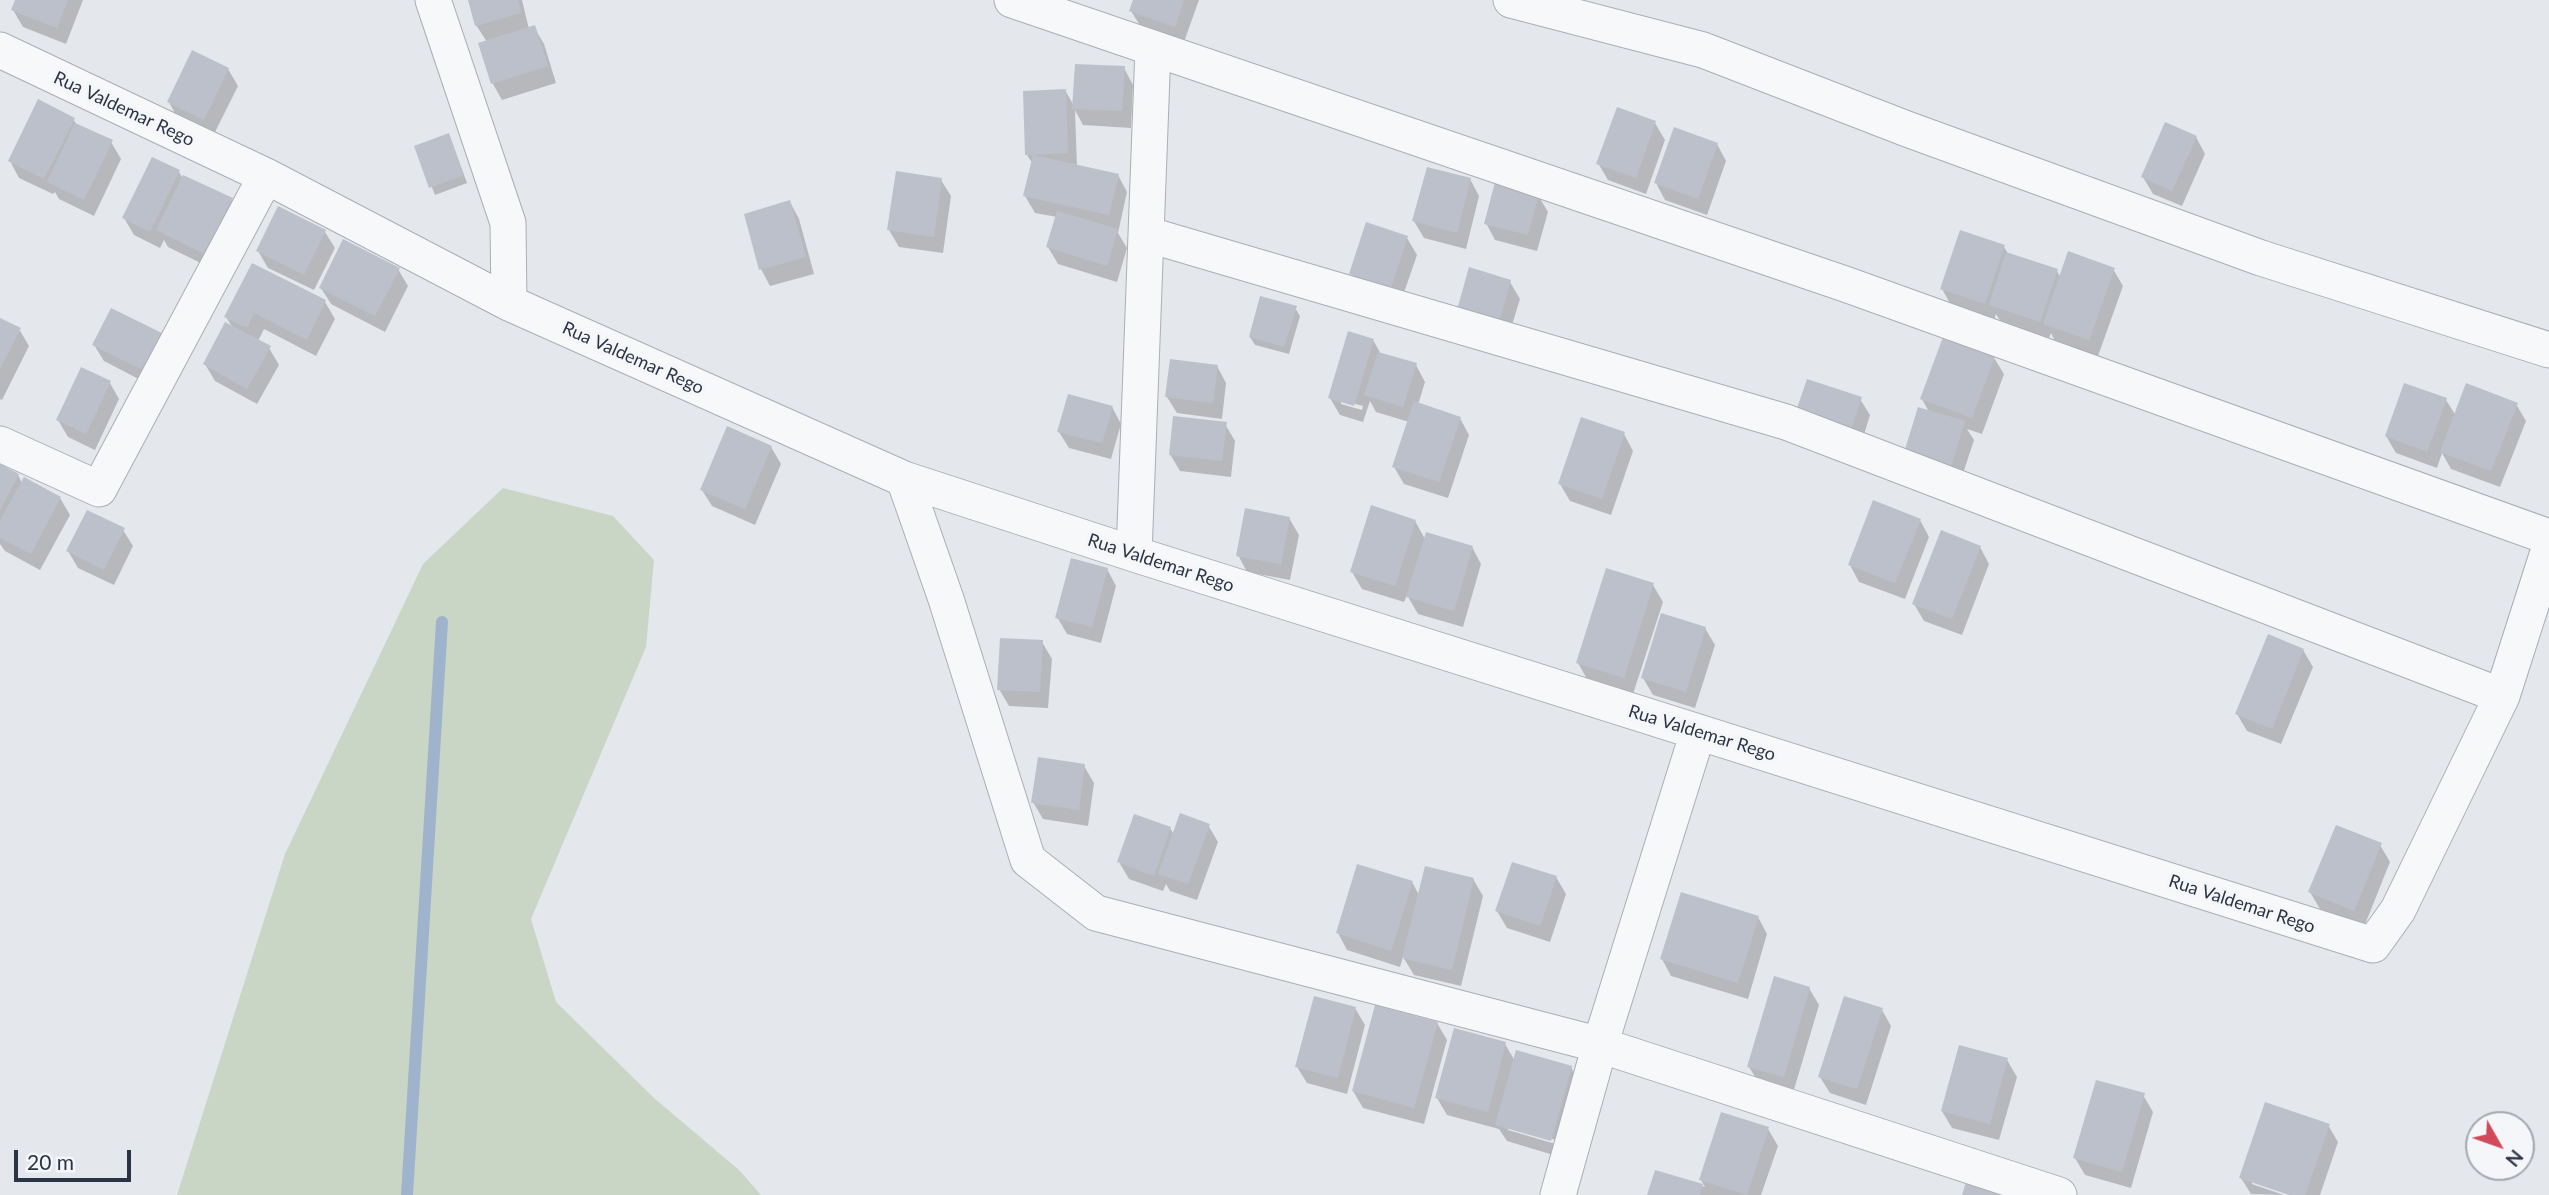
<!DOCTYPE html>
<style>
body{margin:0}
#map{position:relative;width:2549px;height:1195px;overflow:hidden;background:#e4e7ec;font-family:Lato,sans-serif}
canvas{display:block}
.north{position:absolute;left:2465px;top:1111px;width:70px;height:70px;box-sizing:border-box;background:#f4f6f9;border:2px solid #a4a8b1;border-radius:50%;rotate:130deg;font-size:19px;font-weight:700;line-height:28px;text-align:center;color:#2b3445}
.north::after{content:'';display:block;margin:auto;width:24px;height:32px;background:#d1495b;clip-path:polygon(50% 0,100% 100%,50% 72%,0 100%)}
.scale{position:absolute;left:14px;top:1150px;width:117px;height:32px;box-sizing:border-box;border:4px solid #2b3445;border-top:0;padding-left:9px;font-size:21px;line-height:24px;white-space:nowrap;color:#2b3445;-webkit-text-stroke:5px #f4f6f9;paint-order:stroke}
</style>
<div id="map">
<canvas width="2549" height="1195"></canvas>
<div class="north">N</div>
<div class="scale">20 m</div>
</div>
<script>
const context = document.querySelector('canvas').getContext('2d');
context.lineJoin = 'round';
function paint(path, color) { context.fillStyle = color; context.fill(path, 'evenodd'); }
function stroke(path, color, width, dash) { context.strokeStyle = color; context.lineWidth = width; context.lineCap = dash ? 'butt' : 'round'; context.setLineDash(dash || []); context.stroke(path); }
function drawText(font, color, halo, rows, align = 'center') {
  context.font = font + ' Lato,sans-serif'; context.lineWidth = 7; context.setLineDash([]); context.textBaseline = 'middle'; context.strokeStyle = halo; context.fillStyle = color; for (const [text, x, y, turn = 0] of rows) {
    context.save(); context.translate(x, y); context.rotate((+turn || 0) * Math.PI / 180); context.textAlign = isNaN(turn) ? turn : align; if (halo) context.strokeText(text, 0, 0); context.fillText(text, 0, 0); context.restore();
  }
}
const green = new Path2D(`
 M503,488L613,516L654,560L646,647L531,919L556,1002L654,1098L739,1170L761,1195H177L285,854L423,564Z`);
const shadow = new Path2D(`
 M17,0H83L66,44L23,27L13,10Z
 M470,0H522L529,29L534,27L544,44L556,83L502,100L493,84L480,44L487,42L476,25Z
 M1135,0H1199L1184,42L1141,27L1131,11Z
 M1124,68L1133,85L1131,128L1083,125L1075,110L1077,167L1118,175L1127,192L1118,233L1127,248L1117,282L1058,264L1048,247L1057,217L1035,213L1025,196L1033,164L1027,155L1065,90L1074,106Z
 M228,69L238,86L213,136L178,119L169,102Z
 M73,119L77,125L111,142L121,159L94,216L59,199L55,192L53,194L19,178L10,161Z
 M1655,123L1665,140L1646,194L1608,180L1598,163Z
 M2196,137L2205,154L2182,206L2153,194L2143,177Z
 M452,143L467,183L435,195L416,147Z
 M1717,144L1726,161L1707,215L1665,200L1656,183Z
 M179,172L183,179L231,200L241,217L215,270L168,247L164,240L160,248L134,235L124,218Z
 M1470,179L1479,196L1466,249L1424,238L1414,221Z
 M941,180L951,196L943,253L899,247L889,230Z
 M1538,195L1548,212L1537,251L1495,240L1486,223Z
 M790,202L799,219L814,274L770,286L761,269Z
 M325,232L335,248L314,290L268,268L258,251Z
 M1407,238L1417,255L1400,304L1361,290L1351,273Z
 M2004,247L2009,255L2057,271L2061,278L2113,269L2123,286L2098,356L2055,341L2051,333L2049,338L2001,322L1996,314L1994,320L1951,305L1942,289Z
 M398,269L408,286L385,332L331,304L321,288Z
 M1510,282L1520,299L1508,338L1468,326Z
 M325,302L335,319L316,356L264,329L258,341L269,348L279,365L257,404L215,381L205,364L233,328L226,317Z
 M1295,308L1300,316L1289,354L1255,345L1250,337Z
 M112,310L154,387L104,361L94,345Z
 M0,320L19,329L29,346L2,400L0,399Z
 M1373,340L1381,354L1416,365L1425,382L1418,405L1460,418L1469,435L1448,498L1404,484L1394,467L1409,422L1376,412L1370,401L1363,422L1340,415L1330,398ZM1341,400L1363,406L1362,410L1341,404Z
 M1994,358L2004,374L1982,434L1967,429L1974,440L1958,489L1929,412L1922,399Z
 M1217,366L1226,383L1222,419L1177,413L1167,397Z
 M1808,382L1860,399L1870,415L1859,451Z
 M110,383L119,399L95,450L68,437L58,420Z
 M2446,400L2456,416L2516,404L2526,421L2500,487L2451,469L2442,453L2437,468L2396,453L2386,436Z
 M1112,407L1121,424L1111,459L1069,448L1059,432Z
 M1225,424L1235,441L1231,477L1180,471L1170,454Z
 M1624,434L1633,451L1611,515L1570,501L1560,484Z
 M771,447L781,464L755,525L712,506L702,490Z
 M0,466L18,475L22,483L60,498L70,515L40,570L5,551L0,544Z
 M1289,518L1299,535L1290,580L1247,572L1238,555Z
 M1920,520L1929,537L1905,599L1859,582L1850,565Z
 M1415,521L1425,539L1472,547L1481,564L1463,627L1418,614L1407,595L1404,602L1362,589L1352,572Z
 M123,530L133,546L114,585L78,568L68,551Z
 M1980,547L1989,564L1962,635L1924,621L1914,604Z
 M1107,569L1116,586L1101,643L1067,634L1057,617Z
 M1653,585L1663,602L1633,694L1587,679L1578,663Z
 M1705,628L1715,645L1695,708L1653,695L1643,678Z
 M1042,642L1052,659L1048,708L1009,706L999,689Z
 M2303,650L2313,667L2281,744L2247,731L2237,714Z
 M1084,766L1094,783L1088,826L1043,819L1033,802Z
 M1208,825L1218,842L1197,900L1170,891L1166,884L1163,891L1129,879L1119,862L1170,828L1174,835Z
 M2380,845L2390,862L2364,927L2320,909L2310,892Z
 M1556,877L1566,894L1550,942L1507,928L1497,911Z
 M1473,879L1483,896L1461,986L1414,975L1403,957L1400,967L1347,950L1338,933L1412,882L1419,895Z
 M1758,917L1767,934L1748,999L1671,976L1662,959Z
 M1809,988L1819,1005L1793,1093L1759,1083L1749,1067Z
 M1355,1008L1365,1025L1347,1094L1307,1083L1297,1067Z
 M1882,1010L1891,1026L1866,1105L1830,1093L1820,1077Z
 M1437,1023L1447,1040L1424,1124L1363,1108L1353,1091Z
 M1505,1044L1515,1061L1571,1067L1580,1084L1560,1157L1507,1141L1499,1129L1447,1115L1437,1098ZM1508,1127L1560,1141L1559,1145L1508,1130Z
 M2007,1060L2017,1077L1999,1140L1952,1128L1942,1111Z
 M2143,1095L2153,1112L2131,1188L2085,1175L2075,1158Z
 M2328,1125L2338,1142L2320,1195H2295L2252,1180V1184L2284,1195L2251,1194L2241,1178Z
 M1768,1129L1778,1146L1761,1195H1649L1656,1172L1705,1187L1701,1180Z`);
const stream = new Path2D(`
 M407,1195L442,622`);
const building = new Path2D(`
 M15,0H68L57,28L11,10Z
 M468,0H518L521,13L475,26Z
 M1133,0H1184L1175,27L1129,11Z
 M535,25L548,66L491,84L478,43Z
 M192,50L229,68L204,120L167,102Z
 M1075,64L1125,66L1122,111L1072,109Z
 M1066,89L1068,153L1025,155L1023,91Z
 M38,99L75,118L44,179L8,161Z
 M1617,107L1656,121L1636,178L1596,164Z
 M2165,122L2197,136L2172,191L2141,177Z
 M75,123L113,140L84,200L47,182Z
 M1674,127L1718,143L1698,199L1654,183Z
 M449,133L464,175L429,188L414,146Z
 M1033,155L1119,174L1109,215L1023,196Z
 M152,157L180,170L150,232L122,218Z
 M1427,167L1471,178L1457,233L1412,221Z
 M896,171L942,178L934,237L887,230Z
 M183,175L233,198L205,254L156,230Z
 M1495,182L1539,193L1528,235L1484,224Z
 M790,200L806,257L759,270L744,214Z
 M278,206L326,230L304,275L256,251Z
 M1057,211L1118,229L1107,266L1046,247Z
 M1366,222L1408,236L1391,288L1349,274Z
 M1960,230L2005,245L1985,304L1940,289Z
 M343,239L400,268L375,316L319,288Z
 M2068,251L2115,268L2089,340L2043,324Z
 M2006,252L2058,269L2040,322L1989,305Z
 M252,263L326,300L307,340L254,313L247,328L224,317Z
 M1469,267L1511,280L1499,322L1457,310Z
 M1260,296L1297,306L1284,347L1249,337Z
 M111,308L164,334L145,371L92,345Z
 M0,318L21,328L0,369Z
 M225,322L271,346L247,389L203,364Z
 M1348,331L1374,339L1354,406L1328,398Z
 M1943,337L1995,356L1972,418L1920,399Z
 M1378,352L1417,363L1403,407L1364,395Z
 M1170,359L1218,365L1213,403L1165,397Z
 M81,367L111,381L86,434L56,420Z
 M1807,379L1862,397L1849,435L1794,417Z
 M2404,383L2447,398L2427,452L2385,436Z
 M2466,383L2518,403L2491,471L2440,452Z
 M1068,394L1113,406L1102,443L1057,432Z
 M1414,401L1461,417L1439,482L1392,467Z
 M1918,407L1965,421L1949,473L1902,459Z
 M1173,416L1227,422L1222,461L1169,455Z
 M1581,417L1625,432L1602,499L1558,484Z
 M727,426L772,446L745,509L700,490Z
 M0,464L19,474L0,510Z
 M24,477L61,497L31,554L0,538V521Z
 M1873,500L1921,519L1895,583L1848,565Z
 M1371,505L1416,520L1395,586L1350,572Z
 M1245,508L1290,517L1281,564L1236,556Z
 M87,510L125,528L104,570L66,551Z
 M1941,530L1981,546L1952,619L1912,604Z
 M1426,532L1473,546L1454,611L1406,597Z
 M1071,558L1108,568L1092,627L1055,618Z
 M1606,568L1654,583L1624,678L1576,663Z
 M1661,613L1706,627L1686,692L1641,678Z
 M2268,634L2304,649L2272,729L2235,714Z
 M1000,638L1043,640L1040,692L997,690Z
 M1038,757L1085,764L1079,810L1031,803Z
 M1180,813L1210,824L1188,884L1158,874Z
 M1134,814L1171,827L1154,876L1117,862Z
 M2336,825L2382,843L2354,911L2308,892Z
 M1512,862L1557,876L1540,926L1495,911Z
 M1357,864L1413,881L1391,951L1336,933Z
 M1425,866L1474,878L1452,970L1402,958Z
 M1681,892L1759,916L1738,983L1660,959Z
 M1774,976L1810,987L1784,1077L1747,1067Z
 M1314,996L1356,1007L1338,1078L1295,1067Z
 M1844,996L1883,1008L1857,1089L1818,1077Z
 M1375,1005L1438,1022L1414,1108L1352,1091Z
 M1454,1028L1506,1042L1488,1112L1435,1098Z
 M1959,1045L2008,1058L1990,1124L1941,1111Z
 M1516,1050L1572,1066L1551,1141L1495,1125Z
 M2096,1080L2145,1093L2122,1172L2073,1158Z
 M2265,1102L2330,1124L2305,1195H2289L2239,1178Z
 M1721,1112L1769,1127L1747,1195L1699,1180Z
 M1655,1170L1703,1184L1700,1195H1647Z
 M1966,1182L2001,1195H1962Z`);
const street = new Path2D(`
 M433,0L508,223L509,303
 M1012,0L1845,284L2549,537
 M1511,0L1703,50L1907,129L2261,258L2549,350
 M0,50L266,176L509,303L904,479L1134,554L2373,945L2398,910L2502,696L2549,549
 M1146,234L1786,422L2502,696
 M0,444L99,489L266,176
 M904,479L946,599L1028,860L1096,913L1600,1045L2059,1195
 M1134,554L1153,48
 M1558,1195L1600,1045L1698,732`);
const streetNames = [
 ["Rua Valdemar Rego",124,109,25],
 ["Rua Valdemar Rego",633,358,24],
 ["Rua Valdemar Rego",1161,563,18],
 ["Rua Valdemar Rego",1702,733,17],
 ["Rua Valdemar Rego",2242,904,18]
];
paint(green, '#c9d6c5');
paint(shadow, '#0003');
stroke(stream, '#9fb4cc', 12);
paint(building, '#bbc0ca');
stroke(street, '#a9aeb7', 37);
stroke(street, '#f7f8fa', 35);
drawText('18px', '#2b3445', '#f4f6f9', streetNames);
</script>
